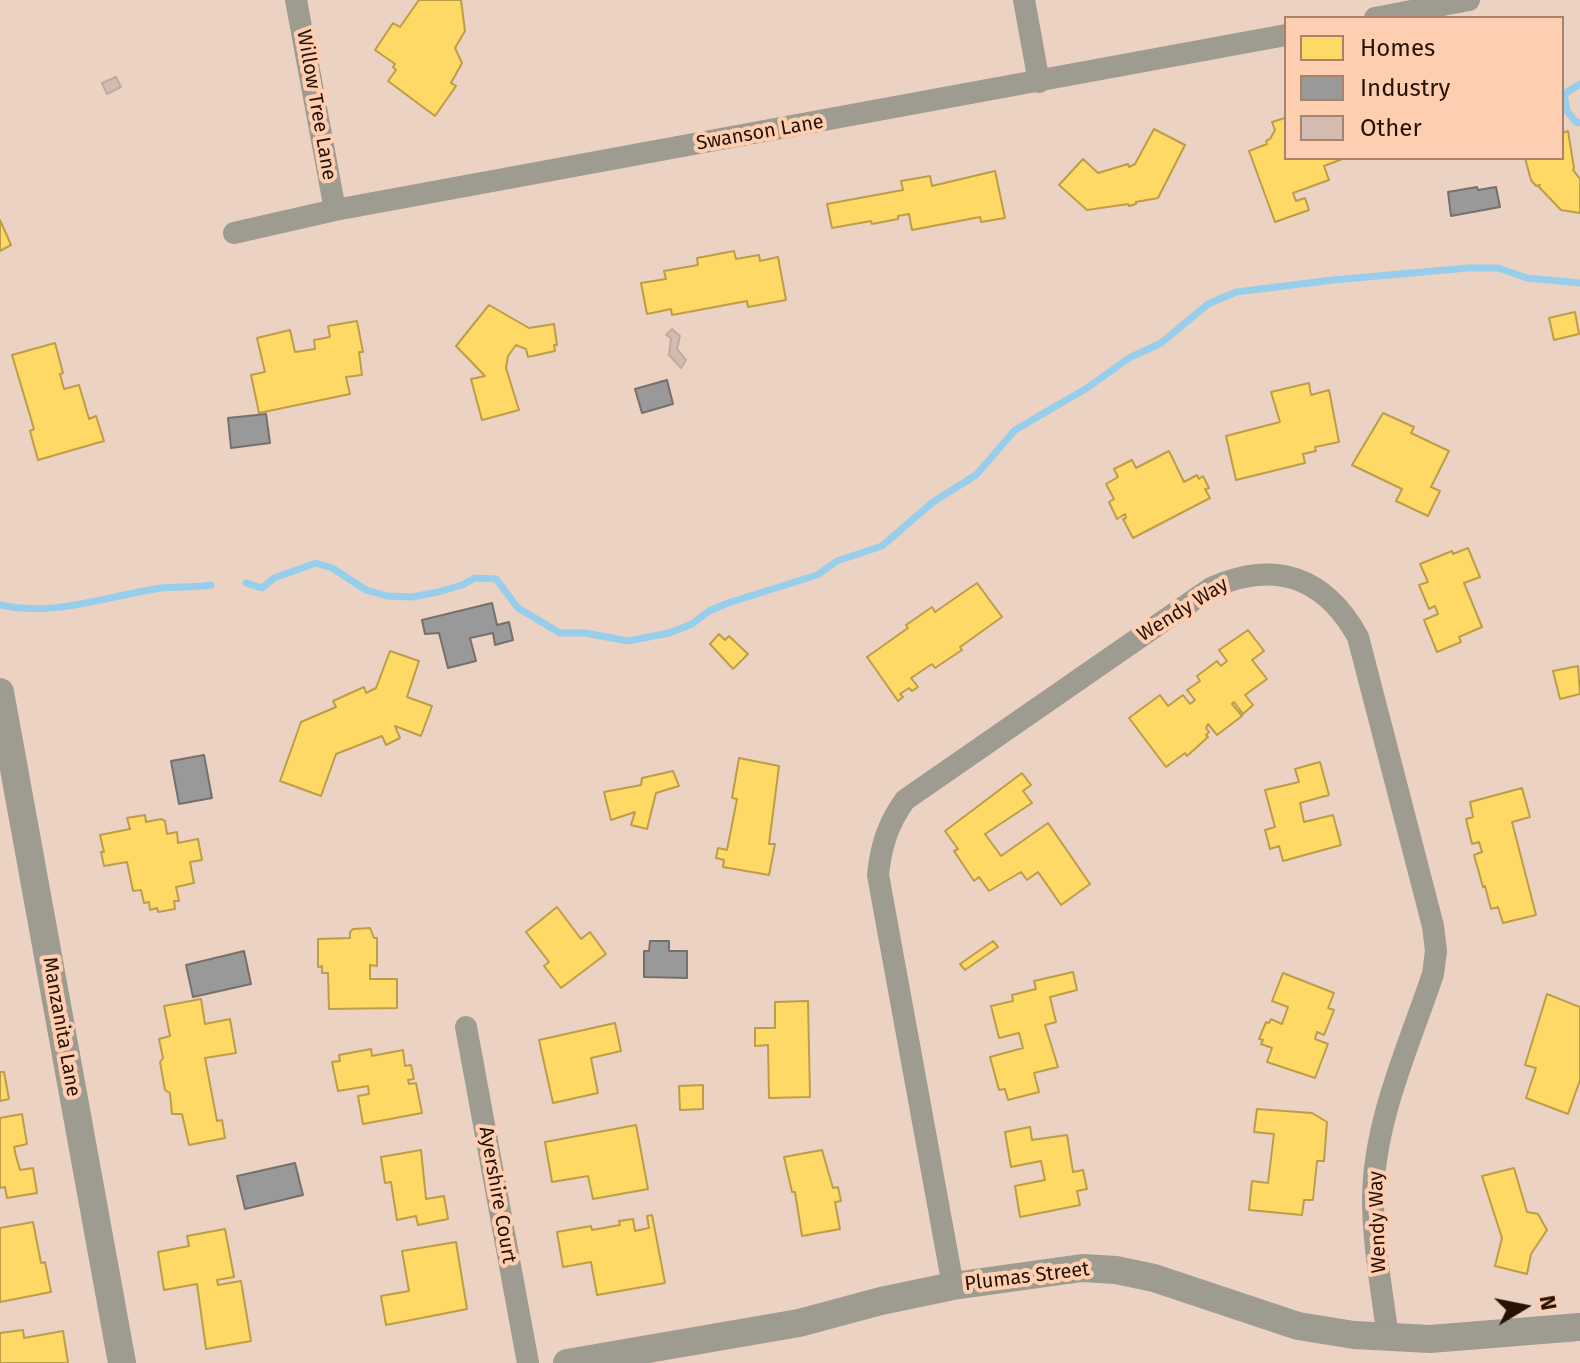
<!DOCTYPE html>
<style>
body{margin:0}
#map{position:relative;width:1580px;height:1363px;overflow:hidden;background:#ecd2c2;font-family:"Fira Sans",sans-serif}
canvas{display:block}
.legend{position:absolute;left:1284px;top:16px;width:280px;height:144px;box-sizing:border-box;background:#feceb1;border:2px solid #a8826c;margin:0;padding:10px 14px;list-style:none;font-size:24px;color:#261104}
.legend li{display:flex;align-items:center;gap:16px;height:40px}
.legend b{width:40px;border:2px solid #a8826c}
.north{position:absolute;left:1484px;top:1267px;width:80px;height:80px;-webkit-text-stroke:6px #feceb1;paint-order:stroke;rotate:80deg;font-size:22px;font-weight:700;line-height:32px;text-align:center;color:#261104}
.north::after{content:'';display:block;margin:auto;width:28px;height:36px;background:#261104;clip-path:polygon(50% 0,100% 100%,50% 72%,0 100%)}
</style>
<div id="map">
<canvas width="1580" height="1363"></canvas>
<ul class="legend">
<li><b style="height:22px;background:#ffd966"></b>Homes</li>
<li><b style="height:22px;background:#999"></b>Industry</li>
<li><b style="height:22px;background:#d3bbb1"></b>Other</li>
</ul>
<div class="north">N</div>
</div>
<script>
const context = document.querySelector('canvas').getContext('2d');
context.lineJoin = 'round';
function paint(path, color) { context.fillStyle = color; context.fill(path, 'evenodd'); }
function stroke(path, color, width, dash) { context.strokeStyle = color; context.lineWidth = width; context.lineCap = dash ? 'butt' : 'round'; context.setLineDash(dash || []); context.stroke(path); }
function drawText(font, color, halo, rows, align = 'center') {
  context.font = font + ' "Fira Sans",sans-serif'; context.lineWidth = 8; context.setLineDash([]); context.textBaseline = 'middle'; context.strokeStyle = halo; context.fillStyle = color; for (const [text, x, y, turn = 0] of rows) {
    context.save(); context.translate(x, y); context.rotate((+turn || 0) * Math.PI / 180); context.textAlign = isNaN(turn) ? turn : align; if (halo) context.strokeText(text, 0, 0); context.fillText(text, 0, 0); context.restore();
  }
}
const homes = new Path2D(`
 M461,0L465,31L455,48L462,63L451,83L456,86L435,116L388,81L396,70L393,67L395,64L375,50L393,23L400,27L419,0Z
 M1285,118L1286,158H1345L1324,166L1329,180L1293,193L1296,201L1305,198L1309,210L1275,222L1249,151L1267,144L1266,141L1270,139L1275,130L1272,122Z
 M1154,129L1185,145L1158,198L1136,202V204L1129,206L1128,204L1087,210L1059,185L1083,159L1098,173L1128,164L1129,167L1135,164Z
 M1568,131L1574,168L1573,170L1580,179V213L1561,210L1538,186L1540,185L1536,186L1531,180L1525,158H1562V133Z
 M995,171L1005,218L981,222L980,217L912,230L909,214L898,216V219L872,224L871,221L832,228L827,204L903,190L901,181L930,176L932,186Z
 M0,220L11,245L0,251Z
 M734,251L736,259L759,255L760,261L778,257L786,300L748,307L747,301L672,315L671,309L647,314L641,283L666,279L664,271L698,265L697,258Z
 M489,305L529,328L554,324L557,345H554L555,351L528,357L526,349L516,345L508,356L506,368L519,410L482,420L471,379L485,376L456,346Z
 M1575,312L1579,334L1554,340L1549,318Z
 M357,321L363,352H359L362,375L346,377L350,394L259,413L251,375L265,372L257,338L290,330L295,352L315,349L314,340L330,337L328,326Z
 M55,343L63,373L60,374L64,389L79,385L89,419L96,416L104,441L38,460L30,431L34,429L12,355Z
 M1309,383L1311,395L1329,390L1339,442L1315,447L1316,451L1303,454L1305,463L1236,480L1226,436L1280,422L1271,392Z
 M1383,413L1414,427L1411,433L1449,451L1431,487L1440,491L1428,516L1396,501L1402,489L1352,465Z
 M1169,451L1184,482L1197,475L1199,479L1203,476L1209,488L1205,489L1210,498L1133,538L1123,519L1126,518L1125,514L1117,519L1109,502L1114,499L1106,484L1118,477L1114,469L1132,460L1136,468Z
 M1468,548L1480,577L1464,583L1482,627L1459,637L1461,642L1437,652L1424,620L1438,614L1435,606L1429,609L1419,585L1428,582L1420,564L1452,551L1453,554Z
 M977,583L1002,617L960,647L962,650L935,668L932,664L911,678L918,687L912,691L909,688L900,694L903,697L898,701L867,657L908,628L906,625L932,607L935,612Z
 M1248,630L1264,651L1252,660L1267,679L1245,695L1253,705L1243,714L1234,702L1232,704L1242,716L1217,735L1208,724L1206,728L1209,732L1206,735L1208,737L1187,756L1185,753L1166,767L1129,718L1160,695L1168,706L1183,695L1190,704L1195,700L1187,690L1200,681L1197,676L1217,661L1221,666L1227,661L1219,650Z
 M719,634L725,640L729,636L748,654L733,669L710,644Z
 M390,651L419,661L407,697L432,706L421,736L395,726L400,738L386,745L382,736L336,754L321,796L280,781L301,722L336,707L333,701L364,687L366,693L376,688Z
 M1578,666L1580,694L1560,699L1553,671Z
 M739,758L779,766L769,844H775L769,875L723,867L724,860L716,858L718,848L727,850L737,799L732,798Z
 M1320,762L1329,795L1300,803L1304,822L1333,815L1341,845L1283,861L1279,846L1270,849L1265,830L1275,827L1265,790L1299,782L1295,769Z
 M673,771L679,786L656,793L647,829L631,825L635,812L611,820L604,792L641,785L642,778Z
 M1022,773L1031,785L1023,791L1032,803L985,834L1001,856L1048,823L1090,884L1061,905L1038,872L1027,880L1021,872L989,891L979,877L974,881L954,851L958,849L945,831Z
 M1522,788L1530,817L1512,822L1536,915L1503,923L1498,907L1491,909L1485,886L1483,887L1474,855L1482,852L1479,842L1472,844L1466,819L1473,817L1470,802Z
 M145,815L146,822L161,819L165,821L167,834L177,832L178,843L198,839L202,860L190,862L194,883L176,887L179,901H174L175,909L158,912L157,908L150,910L149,902L144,903L141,890L133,891L127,862L104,866L101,852H104L100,835L130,829L127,818Z
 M557,907L581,939L590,932L606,954L561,988L544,966L549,962L526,932Z
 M370,928L374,938H377V966L370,965V979H397V1008L329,1009L328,973H322V966L318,967V939L350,938V932L353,929Z
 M993,941L998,947L965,970L960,964Z
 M1073,972L1077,990L1050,997L1056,1022L1045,1025L1058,1067L1034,1073L1039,1092L1008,1100L1005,1089L999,1090L990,1057L1023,1048L1019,1033L999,1038L991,1006L1013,1001L1012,995L1036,989L1034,981Z
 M1283,973L1334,993L1328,1008L1334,1010L1324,1035L1317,1032L1315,1039L1328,1044L1315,1078L1267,1062L1272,1048L1261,1044L1263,1040L1259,1039L1266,1022L1269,1023L1271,1019L1282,1024L1288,1007L1272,1001Z
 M1547,994L1580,1007V1080L1568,1114L1526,1098L1536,1068L1525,1065Z
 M201,999L205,1024L230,1019L236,1053L205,1058L217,1121L222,1120L225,1138L189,1145L182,1114H172L170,1093L165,1090L160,1062L163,1058L159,1039L170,1036L164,1006Z
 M808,1001L810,1097L769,1098L768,1045L755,1046V1028H775V1002Z
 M615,1023L621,1051L591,1058L598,1093L553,1103L539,1040Z
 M371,1049L372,1056L403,1050L405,1066L411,1065L414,1079L408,1080L409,1084L416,1083L422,1113L363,1124L358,1096L369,1094L368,1086L338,1091L332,1062L340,1061L339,1055Z
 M0,1072H4L9,1099L0,1101Z
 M703,1085V1109L680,1110L679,1086Z
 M1257,1109L1312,1113L1327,1122L1324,1161H1317L1313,1200H1304L1302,1215L1249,1210L1252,1181L1268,1183L1274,1134L1254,1132Z
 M22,1114L27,1144L14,1147L16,1156L20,1170L33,1168L37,1193L7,1198L5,1187L0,1188V1118Z
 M636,1125L648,1189L593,1199L588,1176L552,1182L545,1142Z
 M1030,1127L1032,1140L1067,1135L1073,1172L1083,1170L1087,1189L1077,1191L1080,1205L1020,1217L1015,1186L1045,1180L1041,1161L1011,1167L1005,1132Z
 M421,1150L426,1199L444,1196L448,1219L418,1225L416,1216L397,1220L391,1182L385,1183L381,1157Z
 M822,1150L833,1188L838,1187L841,1201L835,1202L840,1229L802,1236L795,1192H792L784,1157Z
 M1514,1168L1527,1212L1538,1214L1547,1230L1531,1254L1527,1274L1495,1266L1502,1238L1482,1176Z
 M652,1215L665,1283L597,1295L591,1262L563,1267L557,1232L591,1226L592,1230L620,1225L619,1221L633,1219L635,1231L649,1228L647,1216Z
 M33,1222L41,1263L45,1262L51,1292L0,1302V1228Z
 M225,1229L234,1277L217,1280L218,1285L241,1281L251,1341L206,1349L197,1284L164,1290L158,1252L189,1246L187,1236Z
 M456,1242L467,1309L386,1325L381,1296L409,1291L402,1251Z
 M23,1330L24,1338L63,1331L68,1363H0V1333Z`);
const industry = new Path2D(`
 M1477,187L1478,190L1496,187L1500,207L1451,216L1448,192Z
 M667,380L673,404L642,413L635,389Z
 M266,414L270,443L231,448L228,418Z
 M492,603L497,625L509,622L513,640L495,645L493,633L470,638L476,661L448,668L439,633L425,634L422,620Z
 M204,755L212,798L179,804L171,761Z
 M650,941H669V951H687V978L644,977V951H649Z
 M244,951L251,984L193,997L186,965Z
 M295,1163L303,1195L245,1209L237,1176Z`);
const stream = new Path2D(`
 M1580,84L1564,94L1567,111L1576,122L1580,123
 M246,583L262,588L274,578L316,563L332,568L366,590L387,596L412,597L438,592L462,585L475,578L496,579L518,608L560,633H585L628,641L669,633L692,624L709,611L728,603L817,575L837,561L882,546L933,502L976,475L1015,430L1087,388L1129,358L1161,343L1208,304L1236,292L1333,280L1468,268H1498L1527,278L1580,283
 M0,605C56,617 106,596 161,588C178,586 194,588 211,585`);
const building = new Path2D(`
 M116,77L121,87L107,94L102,83Z
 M672,329L680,336L677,349L686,360L681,368L669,355L671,338L666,335Z`);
const minor = new Path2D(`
 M296,0L335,210
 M1024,0L1039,82
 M1375,18L1469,0
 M234,233L335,210L1286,35
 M466,1027L528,1363
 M953,1286L878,875C881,845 888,824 905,800L1211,588C1275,559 1325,577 1358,637L1433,926L1436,951L1433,974C1409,1046 1374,1120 1373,1198C1373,1244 1382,1291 1388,1338`);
const tertiary = new Path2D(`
 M0,692L122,1363
 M567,1363L799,1323L881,1301L953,1286L1082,1268L1116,1270L1154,1278L1298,1326L1354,1335L1430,1339L1580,1327`);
const streetNames = [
 ["Willow Tree Lane",316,105,80],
 ["Swanson Lane",760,133,-10],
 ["Wendy Way",1183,610,-32],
 ["Manzanita Lane",61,1027,80],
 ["Ayershire Court",497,1195,80],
 ["Wendy Way",1378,1222,-92],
 ["Plumas Street",1027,1277,-7]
];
paint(homes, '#ffd966');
stroke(homes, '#be9d49', 2);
paint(industry, '#999');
stroke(industry, '#76706c', 2);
stroke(stream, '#96ceeb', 7);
paint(building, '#d3bbb1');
stroke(building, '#c2aaa0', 2);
stroke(minor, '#9e9b90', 22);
stroke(tertiary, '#9e9b90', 28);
drawText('20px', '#261104', '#feceb1', streetNames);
</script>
